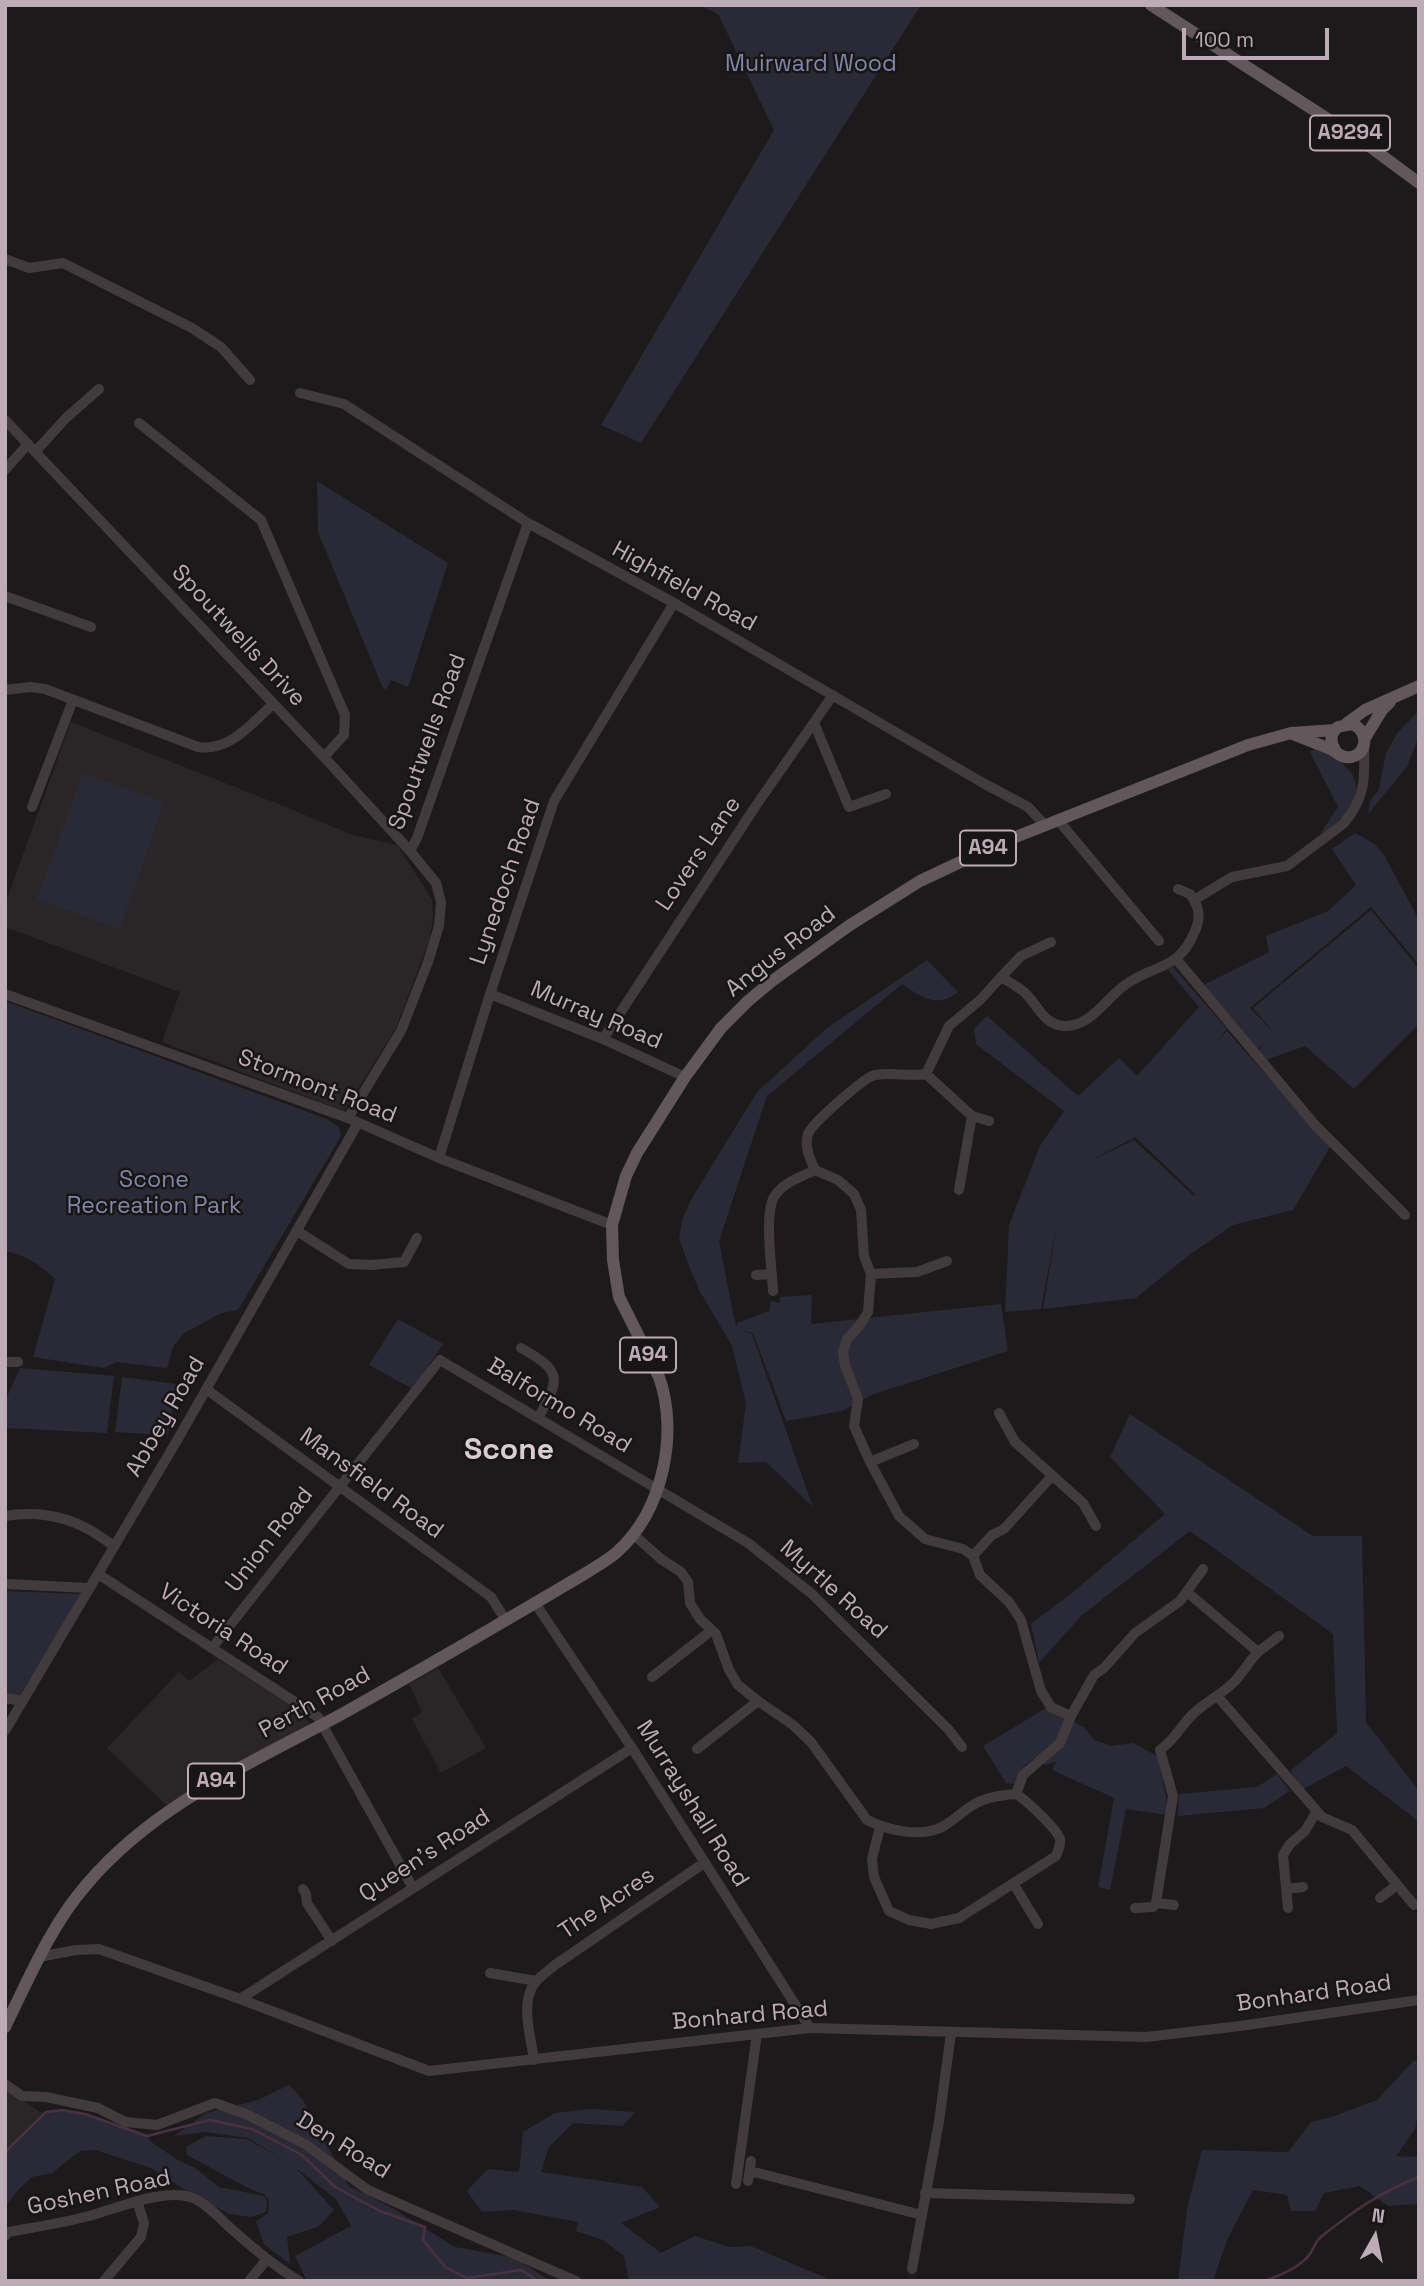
<!DOCTYPE html>
<style>
body{margin:0}
#map{position:relative;width:1424px;height:2286px;overflow:hidden;background:#1d1a1b;font-family:"Space Grotesk",sans-serif}
canvas{display:block}
.frame{position:absolute;inset:0;border:7px solid #bdacb5;pointer-events:none}
.north{position:absolute;left:1340px;top:2202px;width:70px;height:70px;-webkit-text-stroke:5px #181516;paint-order:stroke;rotate:9deg;font-size:19px;font-weight:700;line-height:28px;text-align:center;color:#bdacb5}
.north::after{content:'';display:block;margin:auto;width:24px;height:32px;background:#bdacb5;clip-path:polygon(50% 0,100% 100%,50% 72%,0 100%)}
.scale{position:absolute;left:1182px;top:28px;width:147px;height:32px;box-sizing:border-box;border:4px solid #bdacb5;border-top:0;padding-left:9px;font-size:21px;line-height:24px;white-space:nowrap;color:#bdacb5;-webkit-text-stroke:5px #181516;paint-order:stroke}
</style>
<div id="map">
<canvas width="1424" height="2286"></canvas>
<div class="frame"></div>
<div class="north">N</div>
<div class="scale">100 m</div>
</div>
<script>
const context = document.querySelector('canvas').getContext('2d');
context.lineJoin = 'round';
function paint(path, color) { context.fillStyle = color; context.fill(path, 'evenodd'); }
function stroke(path, color, width, dash) { context.strokeStyle = color; context.lineWidth = width; context.lineCap = dash ? 'butt' : 'round'; context.setLineDash(dash || []); context.stroke(path); }
function drawText(font, color, halo, rows, align = 'center') {
  context.font = font + ' "Space Grotesk",sans-serif'; context.lineWidth = 5; context.setLineDash([]); context.textBaseline = 'middle'; context.strokeStyle = halo; context.fillStyle = color; for (const [text, x, y, turn = 0] of rows) {
    context.save(); context.translate(x, y); context.rotate((+turn || 0) * Math.PI / 180); context.textAlign = isNaN(turn) ? turn : align; if (halo) context.strokeText(text, 0, 0); context.fillText(text, 0, 0); context.restore();
  }
}
const built = new Path2D(`
 M71,722L296,811L352,835L397,845L432,899L433,916L430,938L396,1028L344,1111L162,1042L180,992L5,927V904Z
 M218,1659L302,1712L311,1726L166,1805L107,1748L179,1672L189,1681Z
 M438,1668L486,1748L441,1773L412,1719L422,1712L409,1684Z
 M5,2088L43,2114L5,2156Z`);
const green = new Path2D(`
 M699,5H921L641,443L601,425L774,130L718,14Z
 M317,481L448,563L408,687L391,680L386,690L382,686L318,532Z
 M1419,711V736L1407,767L1368,814L1370,801L1379,789L1386,753L1398,732Z
 M1314,749C1326,754 1339,759 1347,768C1371,792 1342,822 1320,834L1338,807L1310,752Z
 M83,773L164,802L120,929L37,899Z
 M1355,833L1373,843L1383,853L1419,920V965L1371,907L1250,1008L1275,1034L1253,1008L1371,910L1419,969V1024L1354,1089L1305,1046L1266,1060L1257,1052L1266,1042L1256,1051L1201,986L1269,952L1266,936L1328,911L1356,885L1332,849Z
 M927,960L958,992C938,1009 921,997 902,984L767,1096L719,1241L734,1318L737,1327V1323L769,1311L771,1301L780,1303V1297L812,1295L811,1324L1001,1304L1008,1351L871,1395L842,1411L786,1421L753,1333L739,1330L752,1334L813,1507L766,1462L738,1463L746,1403L732,1346L699,1290L687,1261L679,1238L682,1220L692,1198L757,1092L827,1028Z
 M1173,967L1227,1029L1217,1041L1227,1031L1330,1147L1293,1210L1233,1225L1189,1255L1136,1298L1043,1309L1057,1224L1041,1309L1005,1312L1009,1225L1040,1146L1064,1111L976,1044L974,1029L987,1016L1078,1096L1119,1058L1137,1076L1199,1007L1168,970ZM1135,1137L1195,1194L1194,1196L1134,1140L1088,1162Z
 M5,1001L327,1119L339,1127L341,1136L238,1310L221,1313L183,1334L173,1347L167,1368L116,1362L104,1368L33,1357L55,1279C40,1265 26,1255 5,1251Z
 M398,1319L443,1344L413,1389L369,1365Z
 M20,1368L114,1376L107,1433L5,1428V1401Z
 M122,1377L176,1384L168,1435L115,1432Z
 M1130,1414L1313,1536H1362L1366,1722L1419,1791V1825L1413,1817L1346,1766L1303,1789L1290,1771L1337,1733L1333,1634L1190,1531L1081,1616L1039,1663L1031,1624L1073,1592L1165,1514L1110,1457Z
 M5,1591L83,1594L20,1695H11L5,1692Z
 M1046,1708L1084,1727L1094,1740L1111,1746L1133,1743L1157,1756L1166,1796L1167,1815L1126,1809L1110,1890L1098,1887L1114,1798L1052,1770L1057,1761L1046,1765L1033,1759L1023,1767L1014,1784L1006,1783L983,1746Z
 M1277,1774L1290,1791L1264,1808L1178,1816L1179,1794L1257,1787Z
 M1414,2060L1419,2063V2109L1415,2129L1396,2156L1419,2157V2204L1388,2206L1360,2186L1324,2193L1315,2211H1291L1287,2195L1253,2190L1227,2240L1213,2281H1178L1187,2209L1202,2150L1288,2152L1311,2122L1334,2116L1377,2100Z
 M289,2085L303,2100L349,2186L392,2208L455,2247L516,2258L544,2277L555,2281H327L306,2279L295,2256L351,2226L336,2199L296,2168L334,2210L318,2227L287,2237L290,2264L264,2244L256,2222L268,2213L269,2201L264,2194L252,2190L187,2155L186,2147L206,2136L247,2139L284,2160L248,2138L205,2132L174,2136L206,2113L258,2100Z
 M592,2109L635,2112L623,2126L573,2123L549,2147L541,2172L642,2187L660,2207L621,2223L661,2253L695,2236L729,2247L751,2246L833,2281H629L624,2256L603,2240L576,2231L578,2222L514,2210L482,2212L467,2191L488,2169L519,2172L523,2132L555,2113Z
 M62,2110L85,2114L147,2136L150,2141L176,2159L195,2168L219,2187L264,2196L267,2202L266,2212L251,2217L229,2214L182,2188L151,2168L96,2150L80,2151L52,2173L32,2177L20,2188L5,2207V2152L46,2112Z`);
const stream = new Path2D(`
 M5,2152L46,2112L62,2110L85,2114L147,2136L210,2120L252,2129L302,2155L335,2187L380,2211L425,2227L423,2240L445,2267L467,2278L521,2270L538,2281
 M1264,2281C1279,2276 1300,2267 1310,2254C1314,2248 1316,2240 1322,2236C1352,2212 1382,2191 1419,2177`);
const minor = new Path2D(`
 M5,259L29,268L63,263L192,328L221,347L250,380
 M300,393L344,404L528,523L674,603L983,783L1028,807L1045,825
 M5,420L324,757L410,851L436,883L441,902L439,926L428,962L401,1031L348,1118
 M139,423L261,520L345,715L344,735L324,757
 M35,452L66,418L99,389
 M5,470L28,444
 M5,596L91,627
 M5,690L30,687L45,689L198,747C230,752 252,723 273,704
 M814,723L849,807L886,794
 M32,807L73,700
 M1058,820L1159,941
 M410,851L417,838L528,523
 M1178,889L1190,894L1194,900
 M1177,960L1315,1125L1405,1215
 M1001,977L1021,956L1051,942
 M5,994L348,1118L439,1158L612,1225
 M490,994L603,1039L685,1077
 M603,1039L755,807L833,695
 M926,1074L972,1116L959,1190
 M972,1116L989,1121
 M439,1158L490,994L554,801L674,603
 M297,1231L349,1264L371,1265L404,1262L417,1238
 M871,1274L917,1272L947,1261
 M756,1275L772,1274
 M773,1291C772,1269 764,1215 774,1197C782,1183 801,1177 815,1170
 M521,1348C562,1371 561,1378 538,1418
 M5,1362H18
 M206,1389L491,1597L505,1619
 M999,1413L1015,1442L1083,1503L1096,1526
 M870,1462L914,1444
 M5,1516C32,1511 62,1515 86,1528C96,1533 105,1540 114,1546
 M633,1534L661,1559L681,1572L688,1582L690,1603L700,1619L716,1634L729,1670L738,1685L758,1701L793,1725L811,1742L867,1820C887,1830 920,1838 942,1827C953,1821 963,1811 973,1805C985,1797 1002,1795 1016,1794C1025,1799 1058,1830 1060,1839C1061,1845 1058,1851 1056,1856L959,1918L931,1924L909,1920L889,1911L874,1877L872,1859L880,1827
 M973,1556L992,1535L1004,1529L1052,1476
 M98,1574L318,1717L413,1888
 M5,1584L89,1588
 M1187,1592L1258,1652L1279,1636
 M535,1603L632,1748L810,2028
 M212,1648L440,1360L748,1543L812,1594L949,1730L962,1747
 M652,1677L712,1630
 M1218,1697L1322,1817L1352,1830L1414,1905
 M5,1698L22,1701
 M1071,1716L1051,1707L1041,1691L1021,1620L1009,1602L980,1575L973,1556L963,1549L925,1539L899,1516L870,1462L854,1426L858,1399L845,1365L843,1352L847,1339L860,1325L868,1312L871,1274L864,1256L861,1210L854,1194L838,1180L815,1170C810,1159 804,1146 808,1134C812,1123 861,1081 872,1076C885,1071 910,1077 926,1074L949,1026L980,1000L1001,977C1009,982 1017,986 1024,992C1037,1003 1043,1025 1064,1026C1091,1027 1105,999 1125,985C1155,963 1178,972 1195,931C1200,919 1200,911 1194,900L1232,877L1287,866L1343,824C1366,797 1365,779 1364,745
 M5,1731L179,1437L358,1123
 M697,1749L758,1701
 M1016,1794L1023,1775L1060,1743L1071,1716L1094,1675L1104,1668L1135,1633L1180,1601L1203,1569
 M1013,1883L1038,1924
 M303,1889L306,1894L307,1903L332,1941
 M1286,1889L1303,1887
 M1380,1898L1397,1885
 M1156,1903L1173,1796L1160,1750C1173,1741 1179,1729 1190,1717C1203,1703 1220,1696 1234,1682C1243,1673 1249,1661 1258,1652
 M1135,1908L1153,1907L1156,1903L1174,1905
 M1288,1908L1283,1855L1290,1844L1305,1831L1317,1811
 M39,1957L76,1950L99,1949L240,1999L429,2071L810,2028L1146,2037L1240,2026L1419,2000
 M490,1973L536,1981
 M240,1999L632,1748
 M534,2060C531,2037 520,2004 534,1984C540,1976 548,1971 555,1965L704,1863
 M5,2084L22,2096L46,2097L98,2108L125,2122L157,2125L215,2103L248,2115L305,2144L368,2190L576,2281
 M750,2171L922,2215
 M748,2181L751,2161
 M736,2184L757,2034
 M925,2193L1130,2199
 M5,2236L9,2232C36,2227 63,2223 89,2216C116,2209 165,2187 193,2198C209,2205 222,2221 235,2232C255,2250 276,2267 299,2281
 M912,2269L939,2122L951,2033
 M104,2281L141,2237L144,2223L137,2201
 M249,2281L267,2259`);
const major = new Path2D(`
 M1151,5L1365,143L1419,183
 M1347,723L1365,710L1419,686
 M1293,734C1305,739 1318,744 1330,749C1336,751 1339,756 1345,757C1366,760 1372,732 1352,724L1338,727C1330,733 1330,742 1335,750
 M1365,738L1382,710L1390,702
 M5,2027C29,1978 51,1925 87,1884C155,1804 251,1763 342,1714C424,1668 505,1621 586,1573C597,1566 608,1560 617,1552C663,1511 679,1433 659,1377L619,1297L613,1260L612,1225L626,1176L637,1153L685,1077L721,1028L748,1001L772,981L850,925L920,881L1003,842L1248,745L1291,733L1335,730`);
const shields = [
 [1350,133,80],
 [988,848,56],
 [648,1355,56],
 [216,1781,56]
];
const shieldNames = [
 ["A9294",1350,133],
 ["A94",988,848],
 ["A94",648,1355],
 ["A94",216,1781]
];
const parkNames = [
 ["Muirward Wood",811,65],
 ["Scone",154,1181],
 ["Recreation Park",154,1207]
];
const streetNames = [
 ["Highfield Road",684,587,29],
 ["Spoutwells Drive",238,636,47],
 ["Spoutwells Road",428,742,-70],
 ["Lovers Lane",699,854,-56],
 ["Lynedoch Road",506,882,-71],
 ["Angus Road",781,952,-38],
 ["Murray Road",596,1016,23],
 ["Stormont Road",317,1087,21],
 ["Balformo Road",559,1406,31],
 ["Abbey Road",166,1417,-60],
 ["Mansfield Road",371,1484,36],
 ["Union Road",270,1540,-52],
 ["Myrtle Road",833,1590,42],
 ["Victoria Road",223,1630,33],
 ["Perth Road",315,1703,-29],
 ["Murrayshall Road",692,1804,58],
 ["Queen's Road",425,1856,-33],
 ["The Acres",607,1904,-34],
 ["Bonhard Road",1314,1994,-8],
 ["Bonhard Road",750,2016,-5],
 ["Den Road",343,2146,32],
 ["Goshen Road",99,2193,-12]
];
const districtNames = [
 ["Scone",509,1451]
];
paint(built, '#2a2627');
paint(green, '#2a2a36');
stroke(stream, '#483242', 2.5);
stroke(minor, '#423b3e', 10);
stroke(major, '#62575b', 12);
for (const [x, y, w] of shields) { const box = new Path2D(); box.roundRect(x - w / 2, y - 17.5, w, 35, 5); context.fillStyle = '#181516'; context.fill(box); stroke(box, '#bdacb5', 2); }
drawText('bold 21px', '#bdacb5', null, shieldNames);
drawText('23px', '#8287a9', '#181516', parkNames);
drawText('23px', '#bdacb5', '#181516', streetNames);
drawText('bold 30px', '#d9cdd3', '#181516', districtNames);
</script>
